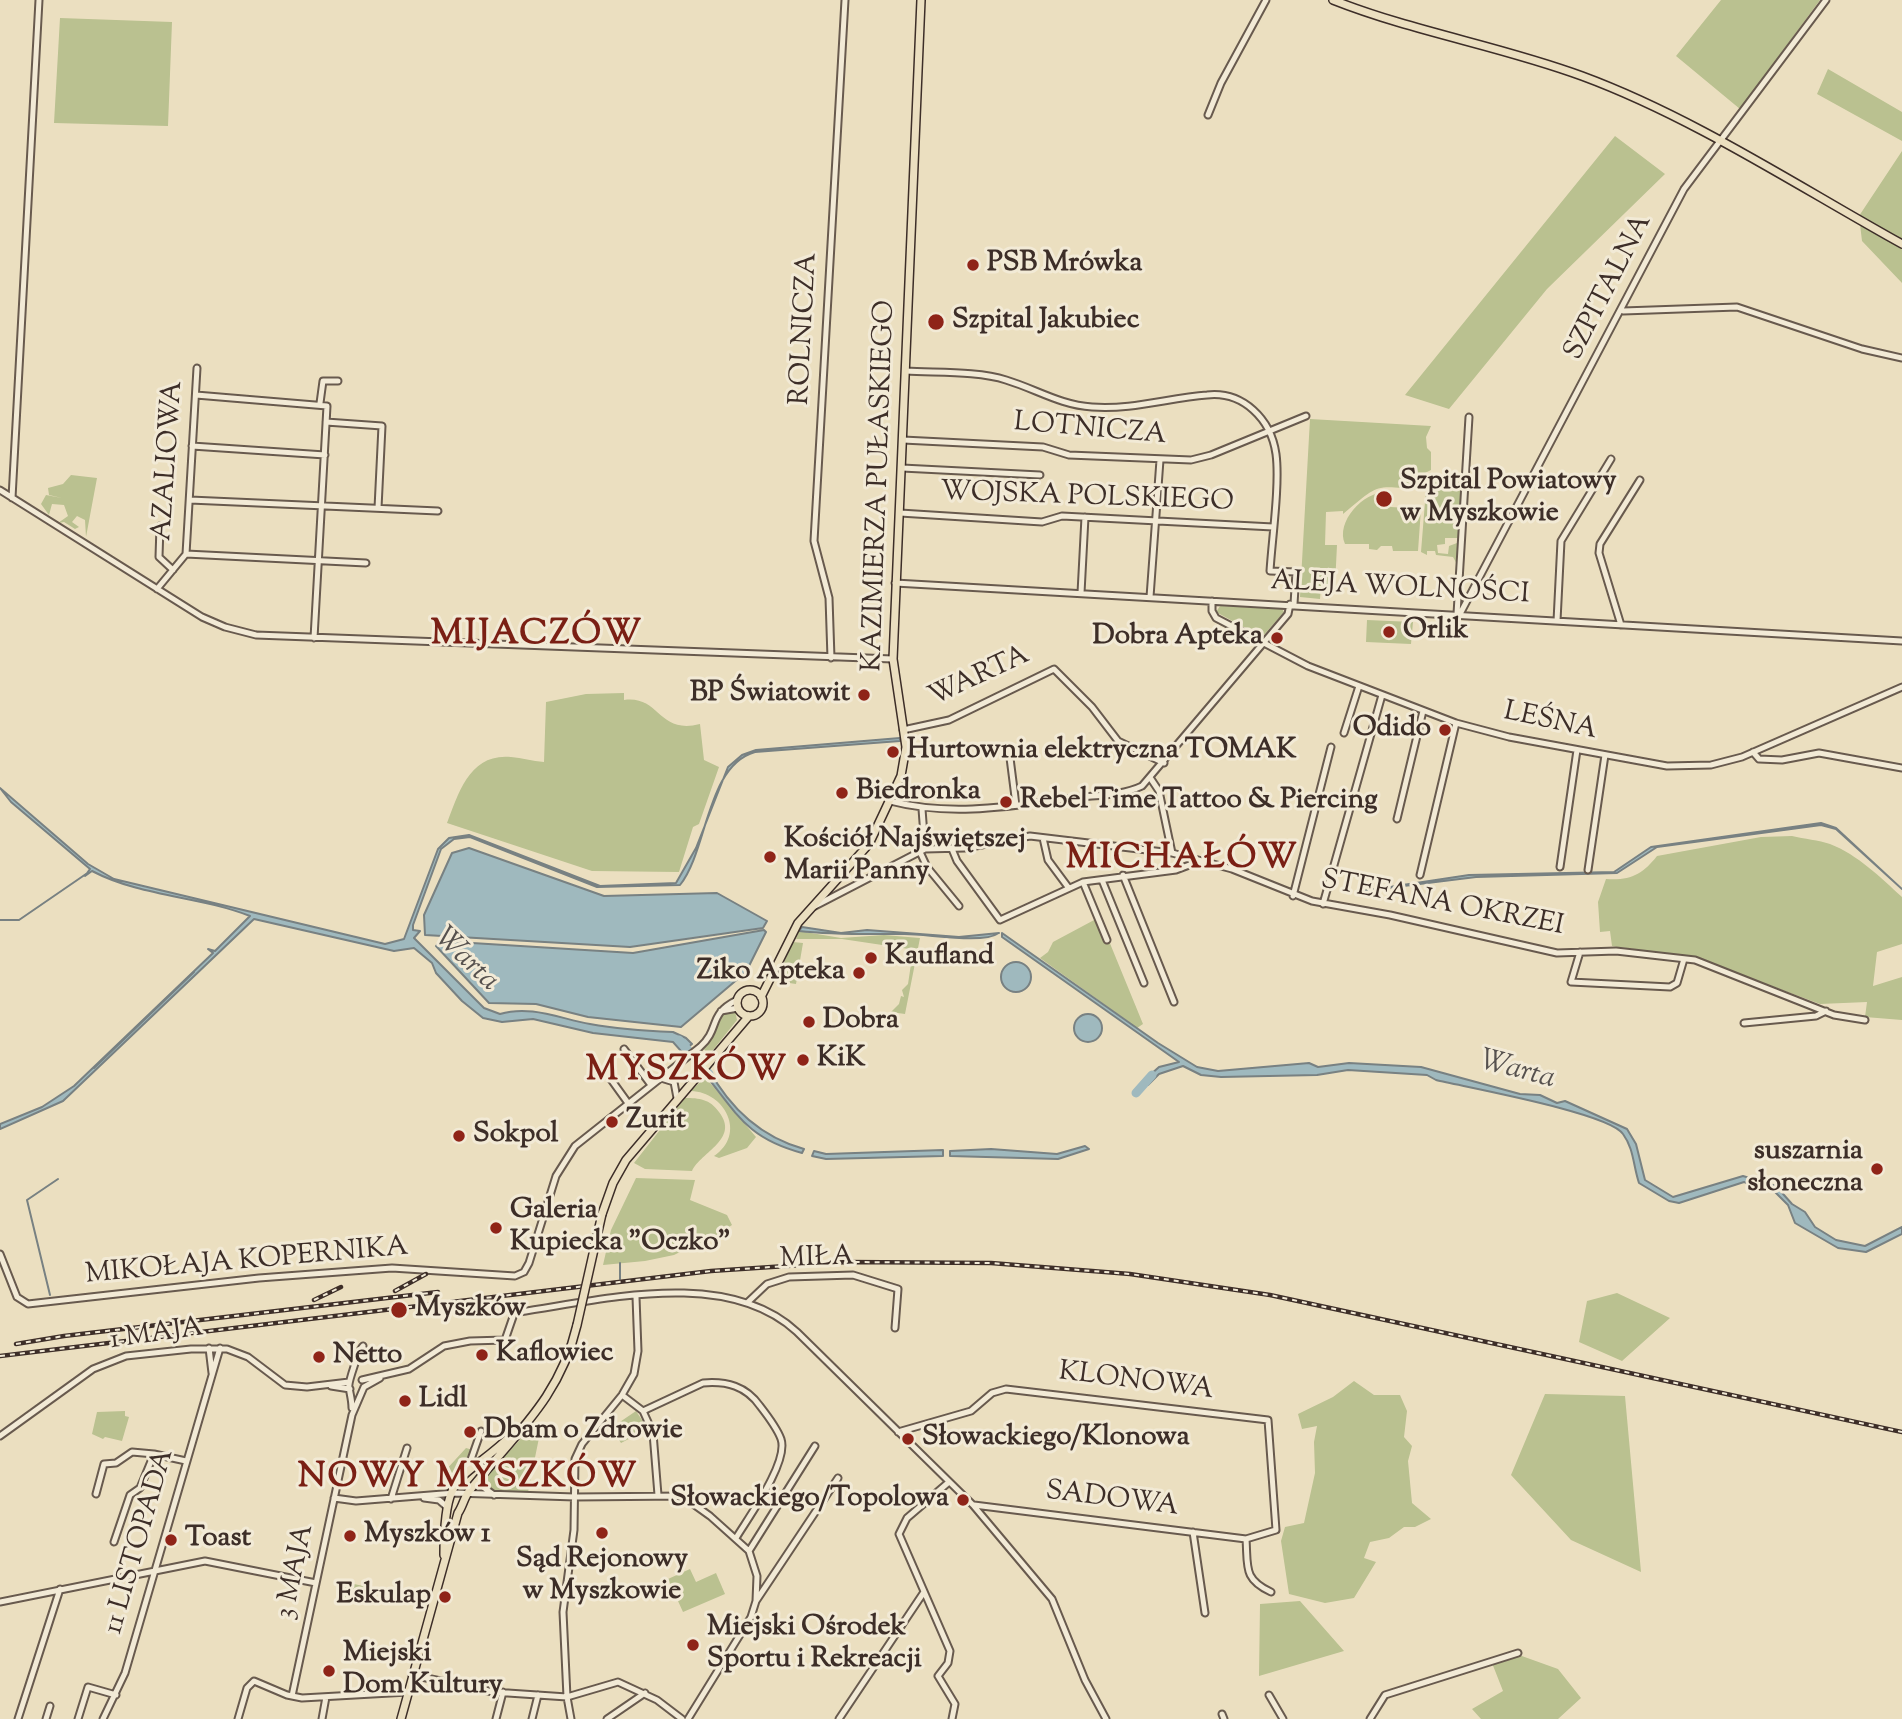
<!DOCTYPE html>
<meta charset="utf-8">
<style>
body{margin:0}
canvas{display:block;background:#ebdfc0}
</style>
<canvas width="1902" height="1719"></canvas>
<script>
const context = document.querySelector('canvas').getContext('2d');
context.lineJoin = 'round';
function paint(path, color) { context.fillStyle = color; context.fill(path, 'evenodd'); }
function stroke(path, color, width, dash) { context.strokeStyle = color; context.lineWidth = width; context.lineCap = dash ? 'butt' : 'round'; context.setLineDash(dash || []); context.stroke(path); }
function drawText(font, color, halo, rows, align = 'center') {
  context.font = font + ' "Sorts Mill Goudy",serif'; context.lineWidth = 6; context.setLineDash([]); context.textBaseline = 'middle'; context.strokeStyle = halo; context.fillStyle = color; for (const [text, x, y, turn = 0] of rows) {
    context.save(); context.translate(x, y); context.rotate((+turn || 0) * Math.PI / 180); context.textAlign = isNaN(turn) ? turn : align; if (halo) context.strokeText(text, 0, 0); context.fillText(text, 0, 0); context.restore();
  }
}
const green = new Path2D(`
 M1721,0H1820L1740,109L1676,56Z
 M60,18L172,22L168,126L54,123Z
 M1828,69L1902,112V141L1817,94Z
 M1615,136L1665,174L1547,289L1449,409L1405,395Z
 M1902,151V283L1862,241L1859,216Z
 M1310,419L1431,426L1426,437L1427,448L1431,452V470L1423,474L1421,490C1372,485 1380,484 1343,514V511L1326,512L1325,545H1337L1335,585L1321,587L1320,599L1300,597Z
 M71,475L97,478L86,537L85,520L77,516L72,522L79,527L75,529L64,522L58,523L68,516L64,505L52,504L49,515L41,504L46,495L62,498L49,495L48,488L63,484Z
 M1434,475V482H1463L1460,538H1445V544L1437,545L1438,553L1448,554L1449,546L1457,543L1458,566L1453,557L1436,555L1435,551H1427V555L1421,552L1427,477Z
 M1388,492L1391,507L1421,509L1418,551H1393L1392,546H1381L1377,550L1369,549V544H1345C1335,521 1365,490 1388,492Z
 M1220,606L1282,609L1284,612L1262,637L1216,612Z
 M1367,620L1413,622L1411,644L1366,642Z
 M624,693V700C660,695 658,735 700,724L704,760L719,767L699,824L693,827L679,872L592,871L447,823C459,792 470,753 511,757C522,758 532,761 544,762L546,702L586,694Z
 M1792,836C1804,839 1819,840 1830,844C1858,855 1880,877 1902,897V944L1877,952L1873,986L1902,977V1020L1865,1017L1867,1002L1820,1004L1696,958L1612,946L1610,931L1600,932L1598,902L1606,879C1630,881 1643,874 1657,856L1761,837Z
 M1096,919L1109,941L1143,1024L1137,1028L1040,958L1048,952L1053,942Z
 M799,931L841,938L884,935L920,938L905,1014L891,1012L899,1004L901,996L904,997L902,990L908,984L911,964L907,963L909,949L842,939H796Z
 M793,942L803,943L796,984L776,981Z
 M726,1011H735L737,1020L709,1055L703,1048C714,1037 714,1020 726,1011Z
 M705,1077L756,1137L747,1148L719,1158L714,1156C747,1134 725,1092 691,1091Z
 M685,1098C699,1098 710,1099 719,1112C740,1139 701,1152 692,1171L645,1169L634,1163Z
 M636,1178L695,1180L690,1200L727,1215L732,1225L698,1248H688L674,1255L645,1261L603,1265L611,1230Z
 M1617,1293L1670,1318L1622,1361L1579,1342L1587,1301Z
 M1354,1381L1374,1395H1400L1407,1411L1404,1437L1412,1446L1408,1461L1412,1503L1431,1519L1415,1527H1404L1389,1538L1370,1542L1364,1558L1376,1562L1354,1598L1325,1603L1289,1594L1281,1541L1285,1527L1304,1523L1315,1473L1314,1442L1317,1426L1302,1429L1298,1414L1333,1397Z
 M1545,1394L1625,1396L1641,1572L1571,1540L1511,1475Z
 M125,1411V1416L129,1417L122,1441L105,1437L103,1439L92,1434L97,1412Z
 M636,1411L648,1429L621,1443L611,1428Z
 M527,1432L540,1433L528,1492L491,1490L486,1484V1477Z
 M466,1448L473,1450C467,1467 454,1489 435,1492L445,1484L444,1472Z
 M690,1569L696,1582L716,1573L725,1594L683,1612L668,1579Z
 M340,1581L368,1587L364,1604L336,1599Z
 M1300,1601L1344,1651L1259,1676L1260,1604Z
 M1519,1655L1558,1669L1581,1698L1558,1719H1481L1472,1709L1503,1691L1492,1663Z`);
const water = new Path2D(`
 M900,738V741L755,752C706,766 708,850 680,885L597,887L470,837L454,839L441,849L413,925V930L420,931L414,938L484,1008L500,1014C530,1005 558,1018 590,1024C617,1029 646,1031 673,1032L686,1038L692,1044L682,1052L673,1042L593,1033L533,1019L502,1022L483,1018L462,1001L436,973L432,963L414,948L394,951L254,919L63,1101L0,1129V1124L42,1107L74,1086L213,953L208,949L215,951L250,916C199,896 142,897 92,871L85,876L90,869L11,802L0,788L88,864L114,879L385,944L404,939L438,849L449,838L469,835L600,886L676,883L696,848L728,767L742,755L756,750Z
 M1821,823L1836,828L1902,889L1836,829L1821,825L1657,847L1617,873L1476,877L1363,891L1469,875L1614,872L1651,847Z
 M469,848L604,896L717,893L767,921L763,928L630,947L425,935L424,915L452,853Z
 M802,927L841,933L867,930L959,937L999,933C981,945 925,933 902,934C867,934 834,935 799,931Z
 M764,930L766,932L746,972L681,1027L588,1017L536,1004L489,1003L436,946L440,941L633,953Z
 M1002,933L1158,1043L1197,1067L1218,1071L1309,1063L1318,1067L1349,1063L1421,1067L1520,1094L1540,1095L1557,1103L1565,1101L1627,1129L1636,1144L1645,1180L1673,1197L1743,1176L1776,1186L1792,1204L1805,1212L1815,1227L1836,1240L1865,1246L1902,1227V1234L1866,1252L1838,1248L1795,1223L1788,1205L1775,1192L1744,1182L1679,1203L1669,1201L1639,1183C1633,1165 1634,1149 1623,1134C1609,1113 1470,1088 1436,1080L1427,1075L1348,1070L1317,1075L1221,1077L1201,1075L1183,1066L1159,1074L1148,1085L1141,1083L1159,1067L1179,1062L1002,937Z
 M1001 977a15 15 0 1 1 30 0a15 15 0 1 1-30 0Z
 M1074 1028a14 14 0 1 1 28 0a14 14 0 1 1-28 0Z
 M708,1068C729,1107 761,1137 804,1149L802,1153C747,1138 738,1115 704,1073Z
 M1085,1146L1089,1149L1058,1159L950,1156V1151L991,1149L1057,1154Z
 M943,1150V1156L826,1159L812,1156L814,1151L826,1154Z`);
const stream = new Path2D(`
 M0,920H19L86,874
 M94,1068L194,972
 M620,1263V1279
 M50,1295L27,1200L58,1179`);
const river = new Path2D(`
 M679,1040L709,1074
 M1136,1093L1152,1075`);
const minor = new Path2D(`
 M1208,115L1221,83L1266,0
 M1623,311L1737,307L1862,349L1902,358
 M906,371C935,373 978,371 1006,380C1036,389 1060,405 1092,407C1132,410 1168,398 1207,395C1243,391 1271,419 1276,454C1280,484 1272,539 1270,571L1296,572L1294,604
 M196,395L327,406L314,638
 M320,403L323,381H338
 M326,422L382,426L378,508
 M903,440L1043,447L1069,455L1191,460L1211,455L1306,416
 M192,446L325,455
 M902,468L1040,475
 M0,490L202,617L225,627L256,635L893,659
 M12,498L39,0
 M190,500L438,511
 M900,513L1042,522L1062,516L1273,527
 M160,526L159,557L173,570
 M186,554L366,563
 M895,583L1902,641
 M157,589L186,554L197,368
 M1081,593L1085,517
 M1150,597L1160,460
 M1212,601V611L1216,618L1308,666L1456,723L1509,737L1667,766L1711,765L1742,757L1902,687
 M1457,614L1469,417
 M1460,614L1684,189L1826,0
 M1557,621L1561,541L1611,459
 M1621,625L1599,553L1600,544L1640,480
 M831,658L829,598L814,541L845,0
 M903,730L949,720L1054,669L1092,707L1118,741L1164,763
 M1344,733L1359,686
 M1753,752L1759,759L1782,760L1819,753L1902,768
 M1010,758L1016,805
 M1151,779L1159,791L1172,853
 M890,801C951,817 1012,806 1073,798C1095,795 1121,796 1142,786L1288,614L1290,604
 M922,809L925,849
 M1397,819L1423,711
 M1043,838L1048,860L1068,887
 M952,849L957,861L1000,920L1083,882L1176,870L1200,861
 M920,852L927,867L959,906
 M1560,867L1577,750
 M1588,870L1605,755
 M1123,875L1174,1002
 M1420,875L1456,723
 M1102,880L1144,983
 M1083,882L1107,940
 M1293,896L1331,747
 M1323,904L1382,695
 M815,906L925,849L965,848L1030,836L1172,853L1232,869L1312,901L1390,915L1557,953L1616,951L1695,960L1834,1015L1865,1020
 M1580,952L1571,982L1670,987L1677,983L1684,959
 M721,1011L738,1008
 M1744,1023L1816,1016L1826,1011
 M624,1049L651,1085
 M605,1071L628,1103
 M661,1078L674,1082L677,1098
 M0,1254L17,1297L28,1304L259,1278L392,1268L515,1276L524,1272L529,1263L556,1176L575,1146L700,1047C721,1028 707,1015 737,1000
 M748,1302L767,1284L789,1277L853,1275L898,1289L895,1328
 M209,1348L212,1373
 M362,1380L409,1369L444,1346L470,1341L505,1340L514,1314L519,1312C603,1300 727,1267 797,1332L973,1505L1052,1599L1085,1680L1106,1719
 M331,1386L350,1389
 M622,1395L643,1411L703,1383C727,1381 746,1386 760,1406C767,1415 777,1428 781,1439C789,1462 748,1518 736,1538
 M352,1408C352,1400 350,1394 349,1387C348,1383 359,1349 363,1346
 M643,1411L653,1433L658,1495
 M898,1432L971,1411L992,1393L1006,1389L1268,1420L1276,1530L1246,1539L974,1505
 M0,1436L93,1369L126,1356L191,1349H227L248,1357L285,1385L307,1387L349,1382
 M476,1462L483,1467V1487L494,1495
 M468,1468L481,1431
 M949,1482L907,1518L899,1534L950,1651L948,1663L938,1676L955,1704L952,1719
 M96,1494L104,1464L116,1463L132,1452L154,1454
 M334,1498L356,1501L455,1493L575,1497L682,1496L710,1516L749,1551L757,1576L756,1601
 M424,1498L439,1500L446,1506
 M391,1499L407,1448
 M1193,1532L1205,1613
 M1246,1539C1248,1567 1243,1579 1271,1592
 M114,1542L130,1495L140,1488L154,1454L186,1461
 M749,1551L815,1446
 M0,1602L205,1561L316,1583
 M412,1675L493,1692L567,1697L618,1682L657,1700L682,1719
 M1269,1695L1283,1719
 M292,1696L352,1415L364,1387L380,1378
 M1222,1714L1224,1719
 M18,1719L60,1589
 M46,1719L50,1706
 M78,1719L88,1687L116,1695
 M103,1719L125,1673L220,1348
 M238,1719L247,1688L254,1681L287,1695L302,1698L408,1692
 M322,1719L326,1697
 M496,1719L503,1692
 M532,1719L538,1695
 M571,1719L567,1697L563,1612L574,1530L575,1459L582,1444L622,1395L634,1374L638,1351L636,1297
 M607,1719L645,1693
 M688,1719L751,1617L756,1601L838,1478
 M839,1719L924,1592
 M1370,1719L1385,1695L1518,1653`);
const major = new Path2D(`
 M1333,0C1414,32 1501,46 1582,76C1693,117 1799,187 1902,244
 M737 1003a13 13 0 1 1 26 0a13 13 0 1 1-26 0Z
 M761,997L798,923L869,844L901,776L906,747L893,659L921,0
 M602,1214L613,1183L626,1160L749,1016
 M444,1555C444,1467 460,1485 515,1432
 M401,1719L458,1513C463,1506 464,1497 470,1490C515,1434 560,1398 577,1325`);
const rail = new Path2D(`
 M395,1291L426,1274
 M314,1300L341,1287
 M16,1344L64,1336L438,1292
 M0,1356L711,1271L847,1262L991,1263L1130,1274L1270,1295L1902,1432`);
const majorBridge = new Path2D(`
 M577,1325L602,1214`);
const markers = [
 [973,265,7,"#8f2418"],
 [936,322,9,"#8f2418"],
 [1384,499,9,"#8f2418"],
 [1389,632,7,"#8f2418"],
 [1277,638,7,"#8f2418"],
 [864,695,7,"#8f2418"],
 [1445,730,7,"#8f2418"],
 [893,752,7,"#8f2418"],
 [842,793,7,"#8f2418"],
 [1006,802,7,"#8f2418"],
 [770,857,7,"#8f2418"],
 [871,958,7,"#8f2418"],
 [859,973,7,"#8f2418"],
 [809,1022,7,"#8f2418"],
 [803,1060,7,"#8f2418"],
 [612,1122,7,"#8f2418"],
 [459,1136,7,"#8f2418"],
 [1877,1169,7,"#8f2418"],
 [496,1228,7,"#8f2418"],
 [399,1310,9,"#8f2418"],
 [482,1355,7,"#8f2418"],
 [319,1357,7,"#8f2418"],
 [405,1401,7,"#8f2418"],
 [470,1432,7,"#8f2418"],
 [908,1439,7,"#8f2418"],
 [963,1500,7,"#8f2418"],
 [602,1533,7,"#8f2418"],
 [350,1536,7,"#8f2418"],
 [171,1540,7,"#8f2418"],
 [445,1597,7,"#8f2418"],
 [693,1645,7,"#8f2418"],
 [329,1671,7,"#8f2418"]
];
const poiNames = [
 ["PSB Mrówka",987,265],
 ["Szpital Jakubiec",952,322],
 ["Szpital Powiatowy",1400,483],
 ["w Myszkowie",1400,515],
 ["Orlik",1403,632],
 ["Dobra Apteka",1263,638,"right"],
 ["BP Światowit",850,695,"right"],
 ["Odido",1431,730,"right"],
 ["Hurtownia elektryczna TOMAK",907,752],
 ["Biedronka",856,793],
 ["Rebel Time Tattoo & Piercing",1020,802],
 ["Kościół Najświętszej",784,841],
 ["Marii Panny",784,873],
 ["Kaufland",885,958],
 ["Ziko Apteka",845,973,"right"],
 ["Dobra",823,1022],
 ["KiK",817,1060],
 ["Zurit",626,1122],
 ["Sokpol",473,1136],
 ["suszarnia",1863,1153,"right"],
 ["słoneczna",1863,1185,"right"],
 ["Galeria",510,1212],
 ["Kupiecka \"Oczko\"",510,1244],
 ["Myszków",415,1310],
 ["Kaflowiec",496,1355],
 ["Netto",333,1357],
 ["Lidl",419,1401],
 ["Dbam o Zdrowie",484,1432],
 ["Słowackiego/Klonowa",922,1439],
 ["Słowackiego/Topolowa",949,1500,"right"],
 ["Myszków 1",364,1536],
 ["Toast",185,1540],
 ["Sąd Rejonowy",602,1561,"center"],
 ["w Myszkowie",602,1593,"center"],
 ["Eskulap",431,1597,"right"],
 ["Miejski Ośrodek",707,1629],
 ["Sportu i Rekreacji",707,1661],
 ["Miejski",343,1655],
 ["Dom Kultury",343,1687]
];
const streetNames = [
 ["SZPITALNA",1610,288,-63],
 ["ROLNICZA",806,329,-87],
 ["LOTNICZA",1090,431,5],
 ["AZALIOWA",170,461,-86],
 ["KAZIMIERZA PUŁASKIEGO",881,486,-88],
 ["WOJSKA POLSKIEGO",1087,499,2],
 ["ALEJA WOLNOŚCI",1400,590,3],
 ["WARTA",980,678,-25],
 ["LEŚNA",1550,723,12],
 ["STEFANA OKRZEI",1442,905,11],
 ["MIŁA",817,1260,-2],
 ["MIKOŁAJA KOPERNIKA",247,1263,-5],
 ["1 MAJA",157,1336,-8],
 ["KLONOWA",1136,1383,7],
 ["SADOWA",1112,1501,7],
 ["11 LISTOPADA",141,1542,-74],
 ["3 MAJA",297,1572,-78]
];
const waterNames = [
 ["Warta",465,961,44],
 ["Warta",1517,1072,15]
];
const districtNames = [
 ["MIJACZÓW",537,637],
 ["MICHAŁÓW",1182,861],
 ["MYSZKÓW",687,1073],
 ["NOWY MYSZKÓW",468,1480]
];
paint(green, '#bac190');
paint(water, '#9fb9be');
stroke(water, '#788182', 2);
stroke(stream, '#788182', 2);
stroke(river, '#9fb9be', 9);
stroke(minor, '#685a4e', 9);
stroke(major, '#3d2e28', 10);
stroke(minor, '#f2ead6', 5);
stroke(major, '#ebdfc0', 7);
stroke(rail, '#3d2e28', 4.5);
stroke(rail, '#f2ead6', 2, [5]);
stroke(majorBridge, '#3d2e28', 10, []);
stroke(majorBridge, '#ebdfc0', 7);
for (const [x, y, r, color] of markers) { const dot = new Path2D(); dot.arc(x, y, r, 0, 2 * Math.PI); context.fillStyle = color; context.fill(dot); stroke(dot, '#f2ead6', 2.5); }
drawText('bold 28px', '#3d2e28', '#f2ead6', poiNames, 'left');
drawText('28px', '#3d2e28', '#f2ead6', streetNames);
drawText('italic 30px', '#56514e', '#f2ead6', waterNames);
context.letterSpacing = '2px';
drawText('bold 35px', '#7a1f14', '#f2ead6', districtNames);
context.letterSpacing = '0px';
</script>
